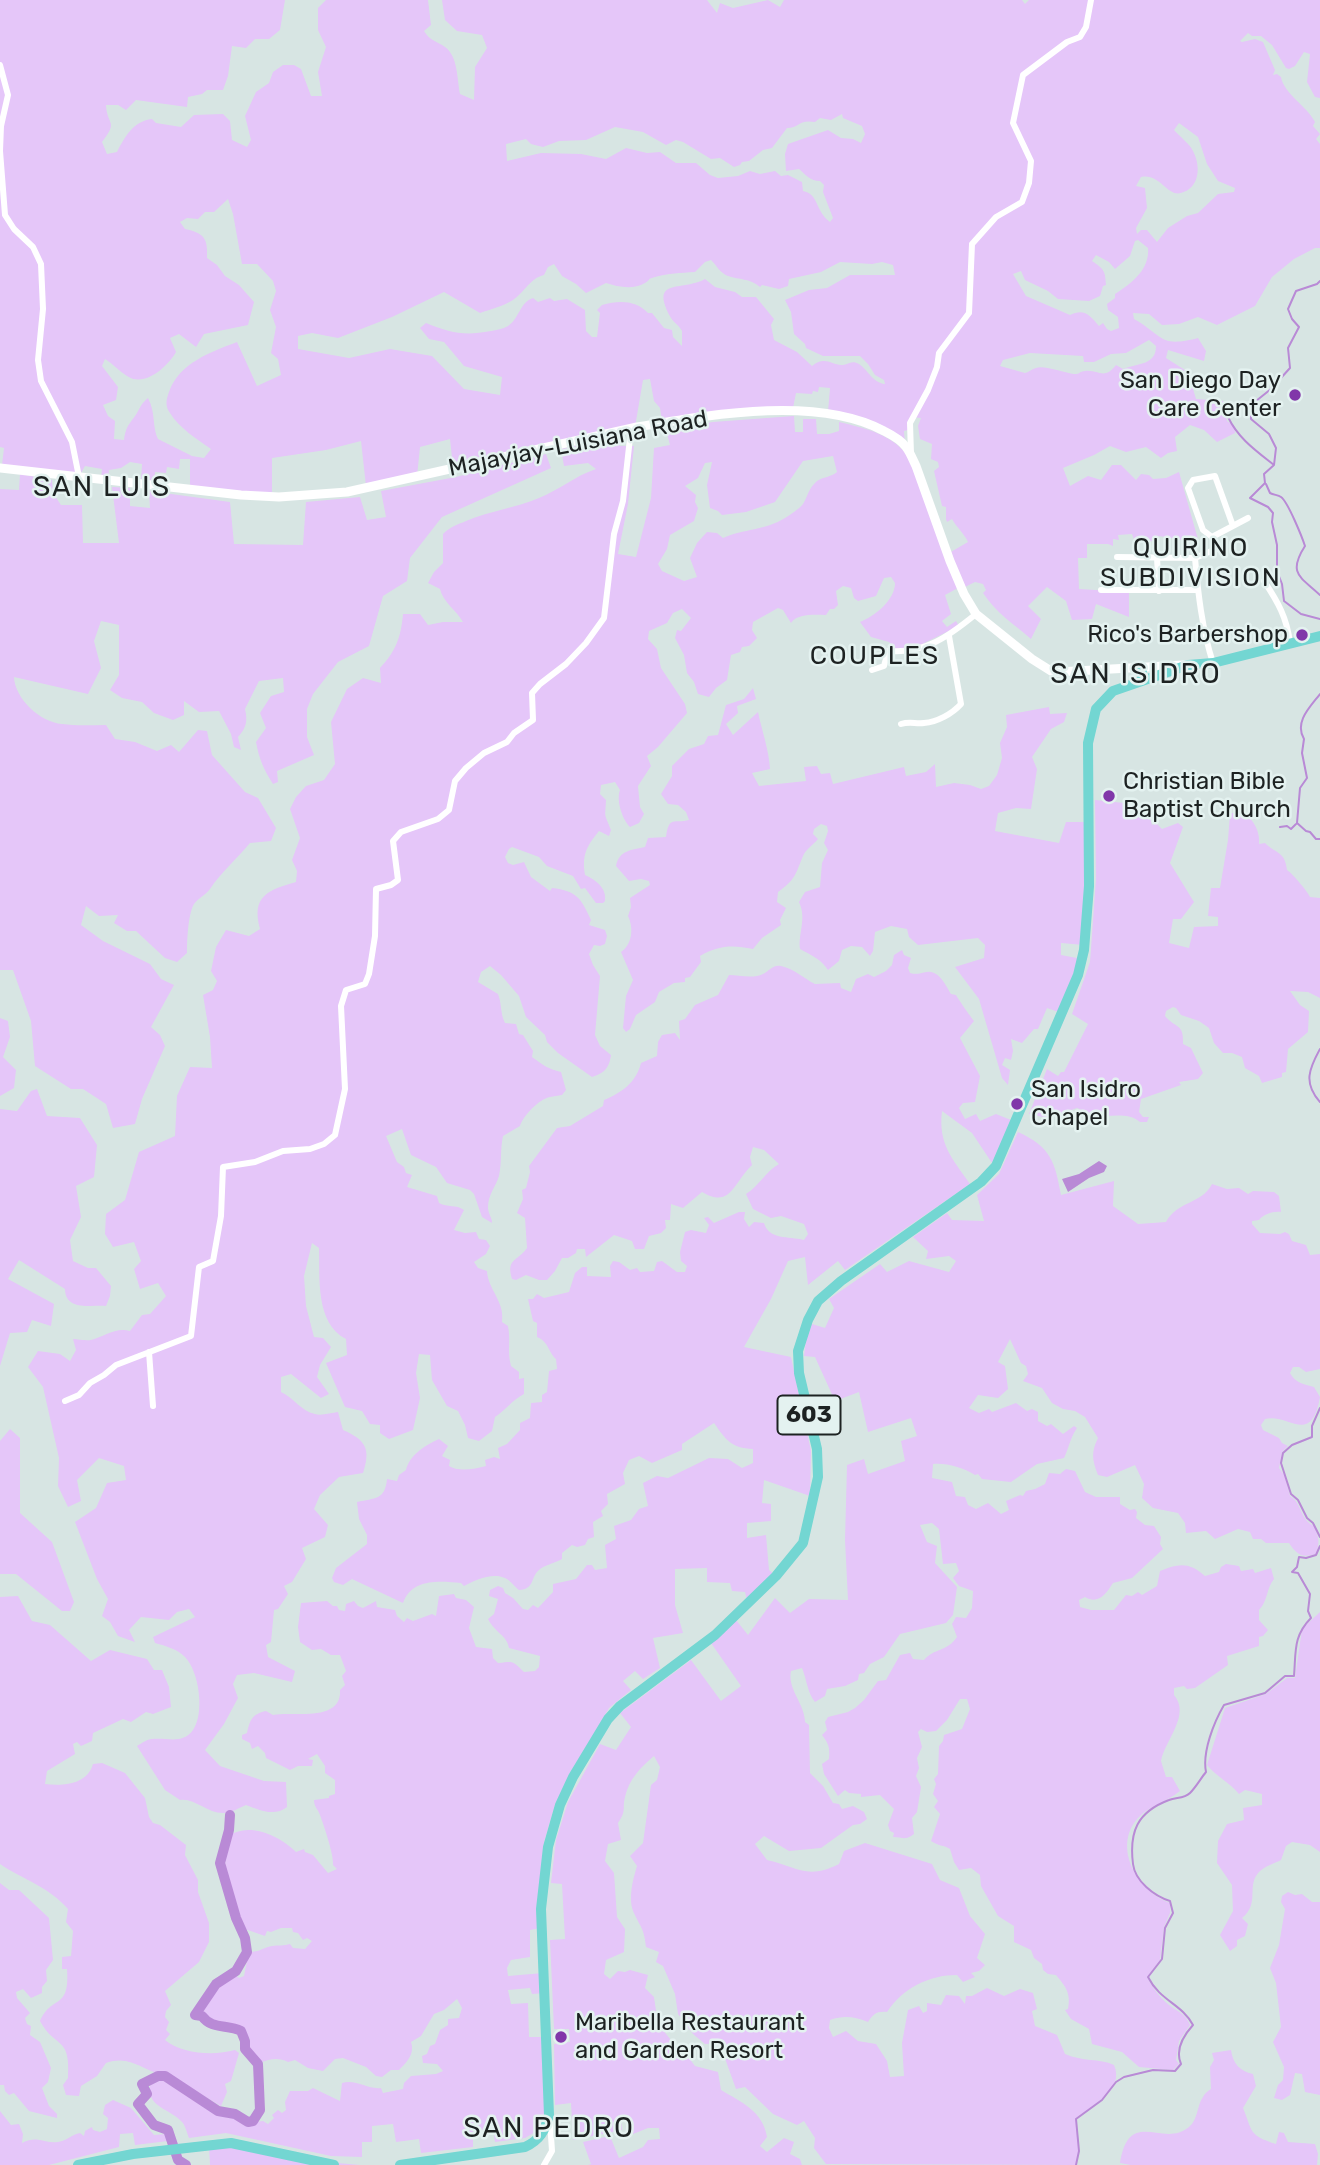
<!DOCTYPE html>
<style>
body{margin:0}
canvas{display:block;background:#d7e5e3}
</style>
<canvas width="1320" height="2165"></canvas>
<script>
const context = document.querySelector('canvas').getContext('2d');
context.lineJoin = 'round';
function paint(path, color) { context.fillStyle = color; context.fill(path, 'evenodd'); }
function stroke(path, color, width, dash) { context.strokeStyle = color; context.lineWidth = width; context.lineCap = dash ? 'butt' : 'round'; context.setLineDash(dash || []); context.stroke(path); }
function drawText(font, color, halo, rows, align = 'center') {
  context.font = font + ' Rubik,sans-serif'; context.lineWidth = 5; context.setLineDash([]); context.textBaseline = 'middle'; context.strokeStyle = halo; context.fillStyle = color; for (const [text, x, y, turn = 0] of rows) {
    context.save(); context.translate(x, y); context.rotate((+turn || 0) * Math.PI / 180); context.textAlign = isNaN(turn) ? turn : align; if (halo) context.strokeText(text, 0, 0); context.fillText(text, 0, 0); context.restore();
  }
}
const green = new Path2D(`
 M0,0H285L280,30L269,39H255L246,48L232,46L228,76L223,90H207L202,94L188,97L187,107L136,100L126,110L118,105H106C107,126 119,120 102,142L107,154L117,152C125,136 134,121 152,119L156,123L181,127L194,115L223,114L230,121L232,140L247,147L251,140L245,116L256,92L269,83L273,72L283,65H294L301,69L311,96H322L318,72L326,47L318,30V8L326,0H428L431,25L424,31C430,41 437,41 445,47C458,56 457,79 460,94L474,100L475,67L487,48L482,35L457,31L445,20L442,0H707L717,13L720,3L733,8L768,0L780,7L784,0H1022L1025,4L1029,0H1320V98L1315,97L1307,82L1310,54L1304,52L1295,66L1289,69L1286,68L1272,45L1261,36H1252L1248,33L1240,41L1242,42L1255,39L1263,42L1275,70L1273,75L1277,74L1281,77C1284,94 1307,106 1315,122L1313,126L1320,134L1316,139L1320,144V248H1315L1294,259L1272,277L1255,306L1217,325L1198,317L1179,324L1162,325L1149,314L1133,313L1134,319C1164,336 1159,348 1198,338L1206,351L1204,361L1168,350L1166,358L1188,372L1196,399L1223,401L1227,421L1234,426L1235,433L1217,442L1204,430L1190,425L1175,437L1177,451L1168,453L1161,458L1146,447L1126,452L1110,446L1094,455L1063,468L1070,486L1088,476L1101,480L1112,465H1121L1136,480L1141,474L1149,475L1153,479L1166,478L1179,472L1199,543L1159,536L1157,541L1135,542L1132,534L1118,535L1119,540L1113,539V546L1108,544H1087V558H1078L1079,589L1129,592V617L1096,604L1092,619L1072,620L1066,601L1047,587L1028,606L1041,619L1031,639C1014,624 996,613 983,593L986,590L983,584L975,582L963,588L949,553L968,542C964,533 957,528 952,519L947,522L946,519V507L942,506L934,471L939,467L938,462L931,459L932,444L920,439L918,426L921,418L911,417L908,430L904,431L905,444L828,412L830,388L819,387L818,392L813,391L812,394L796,393L793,408L757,407L662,421L660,408L654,401L650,379L643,380L635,427L453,467L450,439L420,447L417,476L366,486L361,441L326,450L272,458V496L190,487V459H180L179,469L167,467L166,473L155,472L154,483L141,481L142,464L130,462L121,468L109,470L108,479L101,478L102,469L85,466L81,473L2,465L4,448L0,447ZM842,114L843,118L862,126L865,134L861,143L853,139L841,138L828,130L788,144L785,154L786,171L799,169C806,175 810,181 820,181L824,185L823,192L833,218L830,222C815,211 819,194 803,191L802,182L788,175L781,176L775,171L760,174L750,171L738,176L718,178L710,175L696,163H676L660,152L647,153L626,148L606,159L581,154L541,153L507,161L506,144L526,139L531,144L543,147L559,141L586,140L615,127L643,132L666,145L676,140L683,142L711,159L720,158L734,167L740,165L742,162L749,161L763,150L772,148L787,128C800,128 798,119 815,122L820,118L831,120ZM1179,123L1198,137L1207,164L1218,181L1235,188L1234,192L1218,194L1198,213L1187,216L1168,228L1157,242L1147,230H1141L1137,234L1136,228L1147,208L1145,188L1136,186L1141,177C1160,173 1167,197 1181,193C1200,188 1201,166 1193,151C1189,143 1180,137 1174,130ZM228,199L233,214L242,264H257L273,281L276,291L270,310L276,327L271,353L278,359L281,375L257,386L237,342C211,352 179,363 169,392C166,400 165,406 170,413C179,428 197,439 211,449L204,458L192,456L158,439C152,427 156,413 148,398C141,404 141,406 137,413C130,424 126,425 124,440L114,439L115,421L108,416L103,405L116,400L118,387L102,366L105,359C113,364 119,371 127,376C145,388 168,366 176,352L170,338L179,334L196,347L204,334L248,325L254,302L239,285L225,276L217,265L207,258C208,238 204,233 185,229L180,222L187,218L198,219L205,212H214ZM1138,240L1148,248C1150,269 1132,283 1115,294V298L1107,304L1108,310L1118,317L1119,328L1111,331L1107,329L1103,323L1099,326C1090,315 1084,308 1070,315L1026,296L1013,274L1021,271L1025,280L1048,291L1058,299L1089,301L1100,296L1103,286L1106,285C1105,271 1105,270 1092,261L1096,255L1109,262L1115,269L1130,256L1135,241ZM711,260C717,266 720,273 728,276C740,280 749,278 760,287L762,285L779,289L788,286L789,279L821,272L840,262L872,264L882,262L893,265L895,275H850L827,288L809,290L785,300L791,312L794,334L805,344L806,348L823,356H860L868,364L875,375L884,380L885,384C873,383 868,370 859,364C852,360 850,364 843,365C832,366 826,355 812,366L797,352L774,340L771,325L774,319L756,297H742L735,292L715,287L705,279C681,292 649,277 671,318C674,323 679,325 682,331V346L673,337L672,330L664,328L652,313H648C636,300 619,300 602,305L597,310L600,313L597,337H592L586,331L585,310L567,299L554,301L550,298L538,302L533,298C520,302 519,319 508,326C503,329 496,330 491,331C464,336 451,333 426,323L420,328L429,339L444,342L464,366L502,377L500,395L464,389L432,356L390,349L349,358L298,349V336L312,333L338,338L392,317L444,292L480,313C491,309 504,306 513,300C524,293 530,278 544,275L548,267L554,264L562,276L576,284L586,293L606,283C618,287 633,290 645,283C653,278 645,280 655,277C669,273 680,273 695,272L705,262ZM1149,340L1156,346C1156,365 1139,363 1123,369L1116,365C1104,381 1098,369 1085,371C1076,372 1083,374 1074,374C1065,373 1044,365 1036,368C1032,369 1029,372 1025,373L1000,366L1003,360L1030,353L1083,356L1084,362H1094L1111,354L1126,353Z
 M794,416L795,432H803V419H816L817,434H829L839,431V422C868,429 893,434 911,460L958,588L945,595L951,614L942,621L947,627L956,621L959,626L916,647L896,649L889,642L871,637L860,622C875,616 895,600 895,583L891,577L884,578L876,596L858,601L854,598L851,588L843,586L836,591L838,605L834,609H830L826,615C815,615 798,613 791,623L783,610L778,608L753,622L752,630L757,638L749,646L742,647L740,652L731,655L727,680L716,688L709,697L698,694L694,682L687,673L684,655L675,638L677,630L681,631L691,618L682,609L673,613L667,623L649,631L648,639L657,649L661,668L685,704L687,713L658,747L647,756L651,766L638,786L640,807L644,814L639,823L630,827C622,819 616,800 620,790L615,782L601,785L600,794L606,800C605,820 604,812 611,830L609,836L599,831C586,847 582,855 585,875C596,880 607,888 605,901L603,903H596L585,888L581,889L573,876L547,866L539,857L512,847L509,849L505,857L508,863L513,865L524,862L531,877L550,891L552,888C577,891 581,898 591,920L589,925L605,930L607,936L605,944L600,946L594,945L589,954L593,965L600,976L595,1035L600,1046L611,1055C609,1069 604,1073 592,1077L558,1053L547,1042L545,1035L526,1017L519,996L501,975L490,966L481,972L478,982L498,994C502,1004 500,1013 505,1023L516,1024L519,1034L523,1035L533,1051L532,1057C543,1065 548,1069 561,1072L566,1090L562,1095C558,1096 554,1096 550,1097C539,1099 523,1116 520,1126L503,1136C500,1150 502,1162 499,1176C496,1186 488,1195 488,1207C488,1214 492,1217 492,1223L482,1217L474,1194L470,1190L447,1183L436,1167L411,1155L402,1129L386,1136L397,1162L404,1167L406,1173L412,1175L407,1187L437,1196L439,1203C448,1208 456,1204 464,1210L454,1230L465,1233L476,1232L479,1239L486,1240L490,1246L486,1254L474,1262L478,1268L487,1271C488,1290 505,1301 502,1322L508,1326C511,1341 507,1351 511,1366L519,1372V1379L524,1378V1394C512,1400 506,1410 495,1417L492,1431L479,1441L468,1438L465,1425L458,1411L447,1406L432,1380L430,1355L419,1354L416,1373L420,1398L413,1430L389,1439L380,1433V1425L370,1424L362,1411L345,1407L326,1363L347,1355L346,1339C315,1323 320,1278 319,1248L312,1243L304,1276L306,1306L314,1337L323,1338L331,1347L320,1365L317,1377L329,1394L321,1398L291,1374L281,1377V1392C294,1398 301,1411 315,1414C321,1416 331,1413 338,1412L343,1430C366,1440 371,1449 363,1473L339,1477L320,1495L314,1509L328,1525L325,1537L302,1548L306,1559L292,1582L284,1586L288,1594L278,1609L274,1610L271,1642L266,1645L268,1657L295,1671L292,1682L254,1673L237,1675L233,1684L238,1698L224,1724L205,1750L220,1766L264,1781L286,1782L287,1807C275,1817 259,1810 246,1805C239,1808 231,1813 224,1813C208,1814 195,1798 180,1800L165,1790L137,1746C142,1743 147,1739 152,1739C167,1737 182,1745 193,1730C205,1713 199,1671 185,1657C177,1649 166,1646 155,1643L153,1637L195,1617L189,1609L177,1612L169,1620L141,1617L129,1630L135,1642L118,1636L110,1622L102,1616L108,1599L97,1579L75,1522L96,1508L107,1483L126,1480L124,1466L99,1458L77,1480L81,1501L68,1507L58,1486L59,1458L43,1387L28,1367L38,1351L60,1354L70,1361L76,1350L73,1339C78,1339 85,1341 91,1340C104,1337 115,1327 130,1331L142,1315L150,1314L166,1296L158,1283L140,1289L134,1269L141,1261L134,1242L113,1247L105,1234L106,1214L125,1200L139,1152L175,1136L177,1096L190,1067L212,1068L210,1037L203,995L213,990L217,981L211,971L216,947L226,930L249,936L260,929C251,896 268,890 296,882L297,871L292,860L300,838L290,809L296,797L306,786L324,780L335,764L331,722L347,689L363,678L381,683L380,668C396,651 401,637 403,614H420L428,625L443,622H463C456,610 443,602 440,589L428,583L434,572L443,563V534C451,526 457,525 466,521C490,511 515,508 539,498C559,490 575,476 596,469L588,463L564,466L561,449L617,436L620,446H634L628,504L618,554L636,557L651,498L654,448L670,445L666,430L713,422ZM833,456L837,472C831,477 823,477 817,481C808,489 808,496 803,504C799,509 790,515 785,518C766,530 743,529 723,538L717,533L707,532L697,543L690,558L697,577L684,581L662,571L658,564L667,549L670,535L694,521L698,508L695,502L696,495L685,486L698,478L705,463L712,462L707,485L710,508L718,511L722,515L746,512L775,502L803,461Z
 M546,454L551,468L442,517L410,558L407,581L383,596L369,646L338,662L313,694L307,709V737L314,755L277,771L278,782L273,784C264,770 259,759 256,742L266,728L260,713L271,696L284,692L283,678L259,681L245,709C248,722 246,728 238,737L241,750L234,747L231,734L219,711L199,712L184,701V715L173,720L154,713L142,702L122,698L110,690L119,675V625L101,621L94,641L101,668L88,694L14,677C15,699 40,722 62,724C76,726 92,725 106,725L115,739L135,742L157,751L171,745L179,752L198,730L207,731L212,755L245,792L258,798L276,828L271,841L250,843C237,859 221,872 210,889C206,895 198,898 194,904C188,914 187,942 187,953L177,962L165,958L136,931H127L114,923L118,915L99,916L86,906L81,925L103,941L150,964L161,979L174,985L151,1027L160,1035L165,1046L142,1099L135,1124L113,1128L106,1104L83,1089H71L35,1066L31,1021L13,970H0V489L19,490L20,474L52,480L53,493L61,505H82L83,543H119L112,487L130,488V506L150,508L149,491L230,502L234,544L303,545L306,502L360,497L367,520L386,517L381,491L456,477Z
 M753,688L756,699L737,706L738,713L726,724L733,735L758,712C762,731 769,750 770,769L752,773L759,786L806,781L804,767L817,766L821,774L830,773L833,784L904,767L906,776L926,772L935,764L936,787L954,783L970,785L981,789L989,786L997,775L1002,758L1000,743L1007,727L1006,715L1049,707L1050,714L1067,713L1064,722L1051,729L1032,757L1037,769L1031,809L1016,808L998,813L995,831L1059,843L1066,822H1088L1084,945L1061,943V955L1082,959L1061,1013L1047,1008L1038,1029H1034L1022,1043L1011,1039L1013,1051L1011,1060L1005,1058L1002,1065L1010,1070L1008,1085L1002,1078L979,999L955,967L984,958L985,945L978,938L918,945L909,937L907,929L891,926L875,932L873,951L870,956L862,947L851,946L842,950L839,961L828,970C821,959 811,955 800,949C798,933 807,919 799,902L805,892L820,887L822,863L828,850L824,843L828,831L827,826L821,824L814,829L813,834L818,839C813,845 806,849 803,856C795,875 796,879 778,892L777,902L786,908L780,920L781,925L762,938L753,949C733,945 719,945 700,956L701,962L690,977L685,978V982L674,983L659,992L655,1002L636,1015L630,1029L626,1032L623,1028L626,996L633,980L621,952C632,945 634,928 628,916L631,907L630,898L650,885L649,881L641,879L629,881L616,866C619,850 632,850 645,847L648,838L666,837C669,815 674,824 689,820L686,812L678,805L668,804L661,794L672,776V766L689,749L704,744L708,736L718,735L726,705L744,699Z
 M1095,800L1124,803L1125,818L1138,817L1147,808L1152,825L1156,823L1162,829L1178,823L1183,827L1170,863L1194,902L1181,919H1173L1169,943L1189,948L1194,927L1218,926V917L1208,916L1211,888H1220L1228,840L1230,814C1247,807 1261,828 1259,844L1265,843C1276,854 1285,851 1287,870C1293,874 1308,892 1310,897L1320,898V998L1308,992L1290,991L1300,1005L1309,1011L1308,1032L1288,1049L1286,1072L1282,1073V1077L1262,1083L1259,1076L1245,1068L1242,1057L1232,1053H1223L1214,1043L1209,1028L1199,1021L1181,1015L1176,1008L1173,1007L1166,1011L1165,1016C1176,1029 1184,1023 1183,1044L1191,1048L1203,1073L1198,1079L1179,1082L1181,1085L1141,1099L1139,1112L1143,1117H1149L1147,1122H1140C1128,1111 1108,1118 1094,1115C1088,1114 1082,1110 1077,1108L1048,1118L1029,1114L1047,1069L1058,1076L1061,1072H1064L1088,1024L1072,1014L1090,962L1096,879Z
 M902,950L904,955L911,958L908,968L910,973C917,975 920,973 927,972C939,970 946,986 951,994L956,995C958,999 973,1020 974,1021L960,1038L980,1076L975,1102L963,1103L959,1108L965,1119L976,1114L980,1121L996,1114L1011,1120L992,1163L972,1133L942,1111C938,1144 952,1158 970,1184L845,1270L838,1261L808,1285L805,1257L788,1261L771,1299L744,1347L791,1357L811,1451L810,1496L764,1480L762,1503L771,1504V1521L747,1523V1538L766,1535L769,1570L774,1574L747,1600L745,1592L732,1591L730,1583L707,1582V1568L675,1569V1605L683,1633L653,1638L660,1668L643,1679L635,1671L623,1681L631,1690L609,1708L556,1802L544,1842L540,1909L541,1928L530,1930V1957L511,1960L507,1968L508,1976L543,1973L545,1993L532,1994L530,1988L508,1990L511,2004L528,2003L529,2037H546L549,2097L542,2128L525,2138L495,2142L493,2129L473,2131V2147L421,2153L419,2139L396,2142L393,2124L372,2126V2142H362V2157L331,2156L226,2133L189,2138C187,2133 185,2125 182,2122C171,2109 143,2106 151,2083L162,2079C182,2094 239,2127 263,2121L268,2124L274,2118L272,2115L278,2110L282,2113L286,2110L285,2102L290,2091H308L313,2088L340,2101L342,2083C357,2079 368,2090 381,2088L383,2093L403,2089L404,2083L411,2076L436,2074L443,2071L437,2064L423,2063L422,2056L427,2054L430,2046L435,2044L440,2030L448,2025V2019L459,2018L462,2008L457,1999L444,2010L434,2014L421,2036L411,2042C415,2054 407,2062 399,2070H391L382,2077L376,2076L366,2067L343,2058L335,2059L323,2071L308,2068L295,2060L288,2062C278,2057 270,2059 260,2063L247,2050L250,2039C235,2017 220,2029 201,2013C206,1996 220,1983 235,1975L239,1978L244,1976L249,1952C260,1952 262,1948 272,1946C278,1945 284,1946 290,1944L293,1948L305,1949L312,1941L307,1938L303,1940L298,1933L293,1932L292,1928H281L271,1932L267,1931L265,1936L242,1928C229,1897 218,1863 231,1831L234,1833C254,1824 281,1837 296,1852L304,1849L305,1852L313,1855L328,1873L337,1869L333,1865C334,1855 324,1826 320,1815C318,1809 314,1807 314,1800L329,1798V1796L335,1794V1780L325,1773V1766L317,1754L308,1759L313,1760L312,1766H298L290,1770L266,1758L265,1753L258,1746L252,1749L250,1743L242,1739V1735L247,1733C250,1720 252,1714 266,1711L273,1715C292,1711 342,1723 340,1690L345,1685L342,1676L346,1671L340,1655H331L321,1649L312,1650L300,1642L298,1627L301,1603L327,1601L333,1606H337L339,1610L345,1611L346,1604L354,1601L358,1606L363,1608L376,1601L377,1607L395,1610L397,1616L404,1622L407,1618L413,1621L432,1614L436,1616L439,1596L454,1594L456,1598L466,1600L474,1607L469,1628L476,1647L492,1649L493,1658L498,1663C513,1662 511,1659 524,1672L535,1671L539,1667L540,1656L509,1648C507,1635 495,1633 488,1619L494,1614L498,1599L489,1596L490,1590L498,1586L503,1588L505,1593L513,1598L523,1609L528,1610L533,1605L538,1608L553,1592V1584L576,1579L587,1565H592L595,1570L607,1568L605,1545L616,1539L614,1526L631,1520L639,1509L648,1506L643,1483L657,1476L668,1478L709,1458L728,1459L742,1468L753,1463V1449C731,1448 726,1440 714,1423L682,1444V1450L652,1463L639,1456L629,1460L623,1473L625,1484L607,1494L608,1504L601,1511L603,1516L593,1522L594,1537L588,1539L585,1545L577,1547L572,1545L562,1553V1559C555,1563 544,1565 539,1570C530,1578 535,1589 519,1590C515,1587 510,1580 505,1578C493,1572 474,1580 464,1586L461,1583C440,1581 412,1578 403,1603L352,1579L343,1585L334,1582L332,1578L336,1568L367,1544V1535L359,1519L357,1502C375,1498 385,1500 387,1479L397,1481L399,1475L406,1470C409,1456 425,1445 439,1439L448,1446L442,1456L450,1460L449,1466C458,1472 475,1469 486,1466L485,1460L494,1457L500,1459L498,1448L507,1444L520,1430V1423L530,1418L531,1403L542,1402V1395L547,1392L549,1371L557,1369L556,1359C548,1352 549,1342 537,1337V1323L533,1321L528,1299H533L537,1294L544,1298L569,1292L575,1273L582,1267H587V1276L611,1277L610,1266L613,1261L619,1262L630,1270L637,1268L640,1272L654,1271L657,1262L662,1261L677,1272H685L687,1266L681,1261L680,1252L685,1232L691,1230L706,1233L709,1225L704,1218L708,1217L714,1223L739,1212H745L744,1219L749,1227L754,1222L764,1223C769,1240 788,1236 804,1240L808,1234L804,1224L781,1216L771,1218L753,1209L746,1194C759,1186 766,1171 779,1164L764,1150L753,1147L750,1157L752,1165C733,1183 731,1209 702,1192L683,1208L671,1204L670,1220H665L666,1228L661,1233L649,1236L644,1249H635L632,1241L614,1235L586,1257L585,1249H577L576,1253L568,1258H562L555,1271L547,1280H539L526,1275L516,1280L512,1279C506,1258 517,1262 527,1248L525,1218L517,1213L523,1199L522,1190L526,1188L530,1172L529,1166L557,1128L570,1126L603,1106L604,1100C621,1093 636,1083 641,1063L657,1056L658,1042L662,1035L675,1033L680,1040L679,1021L685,1019L695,1005L718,995L729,975C739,975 753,979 763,974C769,971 773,964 781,966C795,969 803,978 815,984L840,983L841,988L851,992L856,979L868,974L874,977L886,971L892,965L894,955Z
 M0,1018L8,1021L10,1037L3,1057L16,1070L14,1088L0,1096Z
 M37,1089L47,1116L80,1118L97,1145L94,1177L76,1186L81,1217L70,1240L73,1261L88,1268H96L111,1286L110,1296L106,1306C91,1305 65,1311 65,1289L19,1260L8,1279L54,1304L51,1326L32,1320L27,1332L10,1333L0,1366V1109L17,1111L31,1091Z
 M1018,1132C1051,1147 1055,1162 1061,1195L1114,1181L1113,1206L1138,1224L1166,1222C1177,1201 1202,1204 1212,1184L1227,1189L1239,1188L1248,1194L1253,1191L1274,1192L1279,1196L1281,1212C1273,1211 1264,1214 1259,1220L1252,1221V1224L1260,1233L1280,1234L1285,1232L1289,1234L1292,1241L1306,1245L1310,1255L1320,1254V1369L1306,1372L1299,1367H1293L1290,1373C1295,1383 1304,1384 1314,1387L1320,1397C1311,1447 1289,1413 1265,1419L1261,1425L1263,1430L1279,1438L1282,1443L1288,1446L1282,1452L1279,1468L1285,1476L1290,1496C1302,1503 1300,1520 1314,1526C1319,1537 1320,1543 1316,1554C1302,1558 1297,1555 1289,1543H1266L1261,1539H1253L1250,1532L1238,1529L1215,1539L1206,1531L1186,1533L1185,1523L1178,1513L1153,1508L1142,1498L1144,1484L1135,1465L1107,1477L1098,1475C1092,1460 1091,1452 1098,1438L1085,1417L1075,1411L1063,1409L1052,1403L1042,1388L1023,1381L1028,1374L1026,1366L1021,1363L1010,1339L998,1362L1005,1366L1008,1389L998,1398L978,1395L969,1408L979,1413L989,1409L992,1412L1016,1403L1027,1411L1032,1409L1038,1412V1421L1047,1426L1051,1424L1063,1434L1074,1426L1077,1428C1070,1438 1069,1448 1064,1458L1037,1464L1011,1482L982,1479L978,1474L975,1475C961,1467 948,1463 933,1464L932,1478L952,1482L956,1496L965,1497L968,1505L976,1509L988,1503L1001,1514L1009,1510L1006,1501L1020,1495L1023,1496L1026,1491L1035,1489L1045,1484L1049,1473L1060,1474L1066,1469L1075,1471L1085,1492L1096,1497H1120V1504L1130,1510L1135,1509L1137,1512L1136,1518L1145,1525L1154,1526L1161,1537L1160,1544L1163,1549L1132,1578L1113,1583C1106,1594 1098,1605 1085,1597L1079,1600L1080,1607L1091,1610H1114L1126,1595L1132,1596L1138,1592L1142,1595L1157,1586L1160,1571C1178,1563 1190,1562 1205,1576L1219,1572L1221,1567L1226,1564L1239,1566L1241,1571L1253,1569L1255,1573L1271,1568L1274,1579C1266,1589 1268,1601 1259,1610V1620L1268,1630L1263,1636L1259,1637V1646L1227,1656L1228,1665L1195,1688L1187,1689L1184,1686L1174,1688V1695C1191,1715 1165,1740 1161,1761L1166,1777H1172L1180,1791C1167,1802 1150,1805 1138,1818C1111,1848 1139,1892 1170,1903V1913L1164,1927L1160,1960L1147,1977C1153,1988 1159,1997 1169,2005C1178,2012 1185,2013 1190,2025L1179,2041L1176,2060L1179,2064L1173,2070L1139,2067L1122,2052L1092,2044L1089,2029L1071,2019L1065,2010L1068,2009C1071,1993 1066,1987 1056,1975L1048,1974L1043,1970L1042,1964L1034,1958L1031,1950L1014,1942V1926L998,1916L981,1886L980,1875L971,1868L959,1870L954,1862L950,1849C944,1845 938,1846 931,1841L940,1814L934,1807L938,1801L933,1794L936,1784L934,1779L938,1774L939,1746L943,1741L944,1735L962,1729L970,1709L967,1699H960L947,1720L936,1731L927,1732L921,1729L918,1732L922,1747L917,1758L919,1768L916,1776L921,1787L917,1812L912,1818L914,1834C905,1841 903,1837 893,1837L894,1833L890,1831L888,1825L894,1809L880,1795L861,1797V1794L849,1793L845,1790L838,1796L824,1774L822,1764L829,1759C830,1748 829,1744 822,1735L827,1730L825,1722L828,1717L848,1712L855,1708L864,1700L878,1681L886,1680L900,1655L910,1653L913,1659L924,1660C934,1648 947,1652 957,1637L952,1624L956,1617L966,1618L972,1608L973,1591L959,1586L953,1578L959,1571L956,1563L943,1564L939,1529L932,1523L920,1525L927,1542L937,1546L935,1563L957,1587L953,1615L946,1623L900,1634L884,1657L870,1664L864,1673L859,1674L858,1680L845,1686L827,1689L825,1696L815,1702C807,1692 807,1680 802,1668L791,1671C787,1689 805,1704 805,1722L809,1725L810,1773L823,1786L833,1803L839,1804L842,1809L853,1806L864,1812L867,1819L860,1824L853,1825L821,1848L789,1851L764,1836L755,1844L767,1860C798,1867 807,1880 839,1864L844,1851L865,1843L932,1864L940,1880L959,1888L970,1916L985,1934L977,1958L985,1965L979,1971L971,1973L975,1977L963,1982L957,1975C929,1975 903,1988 887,2012C877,2011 873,2014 868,2022C854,2017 845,2015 830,2020L829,2028L833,2037L846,2031L858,2041L876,2044L887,2061L890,2077L904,2076L902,2043L908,2010L919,2006L923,2013L927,2011V2003L941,2005L946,1995L959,1996L965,2004L966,1996H972L987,1988L1004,1996L1020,1989L1033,1993L1037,2009L1032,2011L1035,2026L1057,2035L1065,2054C1083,2062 1099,2058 1114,2065C1125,2090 1092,2105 1076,2119L1079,2151L1076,2165L826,2164L814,2148L815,2138L804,2121L797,2125L773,2114L745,2087L736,2089L723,2053V2043L705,2044L693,2034L678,2014L675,1994L663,1966L656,1962L659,1952L646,1947C644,1927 640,1927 633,1911C628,1898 633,1879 637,1866L630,1856L643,1843L651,1785L657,1780L660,1767L654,1756C641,1767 629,1779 625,1797C622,1809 627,1810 618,1823L621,1840L608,1844L605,1861L614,1873L617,1917L625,1929L624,1952L606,1960L604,1974L610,1979L618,1971L625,1972L630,1970L648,1975L645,1988L654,1997L658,2024L675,2045L683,2050L695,2066L718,2072L721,2090C741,2102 763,2111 767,2137L760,2146L767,2152L784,2138L794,2142L790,2154L800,2159L802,2165H588L591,2164L583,2142L610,2136L619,2158L643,2147L648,2140L660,2139L659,2128H648L633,2134L631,2119L621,2122L622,2130L573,2140L571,2103L555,2105L554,2044L570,2042L569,2029H554L550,1940L565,1939L562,1884L551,1883L556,1840L568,1802L600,1744L616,1750L631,1727L620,1713L691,1660L721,1701L741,1686L711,1643L736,1620L748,1635L775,1598L790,1613L809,1599L848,1600L845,1540L847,1465L864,1459L868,1474L905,1461L901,1441L917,1436L911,1418L868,1432L859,1392L835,1401L815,1357L804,1356L806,1340L812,1324L825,1328L834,1308L829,1299L880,1264L887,1272L909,1261L949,1272L956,1261L949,1256L926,1259L928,1251L913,1237L947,1213L952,1220L984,1221L977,1195L999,1174Z
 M10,1429L20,1438V1513L52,1542L74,1602L70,1611H62L16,1574H0V1441Z
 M18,1596L32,1621L50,1625L91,1661L110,1650L147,1659L154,1670H162L169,1687L171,1707L153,1714L146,1712L131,1722L123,1719L93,1733L92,1741L81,1746L77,1742L73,1744L75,1754L47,1771L45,1784C63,1786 87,1785 93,1764L102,1763L125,1773L145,1798L149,1817L153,1823L160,1825L186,1845L185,1855L198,1880V1892L209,1923V1942L199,1962L165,1991L171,2005L166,2011L165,2017L169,2022L166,2030L170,2034L165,2040C182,2054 214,2056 235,2050L239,2053L231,2081L225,2084L227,2092L221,2106L166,2075C142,2072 132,2054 106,2063L97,2076L81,2086L79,2096L66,2095L63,2085L68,2078C71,2035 55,2049 40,2021C52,1994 70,2011 67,1969H62V1957L71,1956L73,1931L66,1922L68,1909C49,1887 24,1880 0,1864V1597Z
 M1320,1612V1852L1310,1845L1292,1842L1286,1846L1281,1860C1275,1863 1266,1866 1260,1871C1245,1885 1261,1903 1242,1918L1248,1924L1245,1936L1237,1940V1946L1230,1951L1220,1935L1233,1911L1232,1885L1217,1863L1218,1841L1227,1824L1244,1820L1243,1808L1262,1805V1794L1245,1790L1239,1794C1229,1782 1217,1777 1207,1765L1225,1708L1266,1694L1287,1678H1295L1302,1629Z
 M0,1883L9,1890H19L49,1918L53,1960L46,1970L47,1981L42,1987V1993L31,1998L23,1989L16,1992L17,1998L30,2013L25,2018L27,2024L31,2026L30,2035L40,2042L51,2068L48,2082L42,2088L49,2106L57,2114V2118L29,2111L14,2093L9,2095L5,2091L4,2085H0Z
 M1288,1892L1295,1895L1302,1894L1312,1902H1320V2095L1305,2092L1302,2074L1295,2073L1290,2095L1282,2100L1274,2098L1278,2085L1283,2080L1284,2067L1273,2042L1281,2027L1276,1983L1270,1968L1279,1945L1285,1909L1281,1902L1282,1896Z
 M1231,2050C1233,2064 1240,2071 1253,2074L1256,2086L1243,2108C1253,2132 1248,2135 1276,2144L1279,2132L1284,2133L1288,2142L1315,2144L1318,2154L1317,2165H1131L1120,2163C1129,2106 1163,2149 1189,2127C1198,2120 1197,2105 1203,2097C1205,2093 1208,2091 1211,2089L1210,2067L1214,2060L1212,2053Z
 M113,2100L131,2108L154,2135L167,2134L168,2141L135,2145L133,2133L120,2134L119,2147L49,2165H0V2111L11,2125L19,2124L23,2134L22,2143C38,2135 43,2144 58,2142C67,2141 72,2134 80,2133L84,2136L85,2131L92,2127L93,2130L100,2132L107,2129L108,2118L103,2114L105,2105Z
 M246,2143L337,2163L360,2165H210L209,2146Z`);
const water = new Path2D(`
 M1099,1161L1107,1166L1104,1172L1089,1178L1068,1192L1062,1179L1079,1174Z`);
const stream = new Path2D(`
 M1228,417C1238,438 1255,450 1274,465L1264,474L1265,483L1250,498L1268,507L1273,513L1272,522L1277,545V571L1282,584L1284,601L1301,614L1320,619
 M1274,465L1276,448L1269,434L1251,419V405L1271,389L1290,368L1288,348L1299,327L1292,319L1288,309L1296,291L1317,284L1320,281
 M1266,484L1270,493C1274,495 1278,495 1281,497C1288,502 1302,537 1305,546C1287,574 1301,577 1320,595
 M1320,694C1310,707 1294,722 1304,739L1302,753L1307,778L1300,788L1297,823L1306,831L1310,832L1316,839H1320
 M1280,827L1287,826L1291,829L1296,824
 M1320,1049C1309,1069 1303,1083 1320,1102
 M1320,1408L1312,1426V1437L1292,1445L1283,1453L1281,1463L1291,1494L1298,1500L1307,1518L1313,1523L1320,1537
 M1076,2165L1079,2151L1076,2119L1102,2100L1116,2082L1124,2077L1153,2070L1175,2071L1181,2064C1175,2050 1183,2036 1193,2025C1182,2004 1160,2001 1148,1977L1162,1959L1165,1928L1173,1913L1170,1901C1154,1896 1135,1881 1133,1864C1129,1832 1137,1812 1169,1800C1176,1797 1184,1799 1190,1793C1196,1787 1201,1778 1206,1772C1202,1752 1214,1722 1224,1705L1265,1693L1285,1676H1294C1296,1652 1293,1636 1311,1618L1308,1611L1310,1594L1298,1573L1292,1572L1297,1567L1299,1557L1306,1558L1316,1555L1320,1546`);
const river = new Path2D(`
 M186,2165L178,2160L168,2130L154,2125L138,2104L147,2094L142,2084L158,2076H165L218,2111L235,2114L248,2122L253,2121L260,2110L258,2064L245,2049V2041L241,2031C227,2024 212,2030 202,2016L195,2015L216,1984L236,1971L247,1952L245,1938L236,1918L220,1863L229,1830L230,1815`);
const street = new Path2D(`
 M0,65L8,95L1,126L0,151L5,215L14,229L33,247L41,264L43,309L38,360L41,381L72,442L79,477
 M911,454L910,423L928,390L937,367L939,353L969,313L972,244L996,217L1022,202L1029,183L1031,161L1013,123L1023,75L1067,42L1080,37L1086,27L1091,0
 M1233,526L1215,476L1193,480L1188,488L1203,530L1212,537L1248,518
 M1117,557L1195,558L1216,549L1212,537
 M1157,558L1159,591
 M1195,558C1198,593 1202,629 1213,663
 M1264,581C1278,602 1287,618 1290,643
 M1101,590H1197
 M872,670L884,666L888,651C925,654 949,636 976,614
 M901,724C910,721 915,724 924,723C937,722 952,714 961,704L949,636
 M149,1352L153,1406
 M65,1401L79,1395L90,1383L104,1375L116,1365L191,1336L199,1267L213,1261L221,1216L223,1167L255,1162L283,1151L310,1149L324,1144L335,1135L345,1089L341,1006L346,990L365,984L369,974L375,936L376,889L391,885L398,880L393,841L401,832L438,819L449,810L455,781L466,768L484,753L507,742L514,733L533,720L532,693L540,684L566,664L586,643L604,618L614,534L623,501L631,429
 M544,2165L552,2151L550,2121`);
const secondary = new Path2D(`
 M0,468L241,495L279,497L347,492L637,427C709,415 817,395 884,431C892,435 901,440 906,447C910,452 913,460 916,466L950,561L964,594L976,614L1032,659L1051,671L1058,672L1183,665`);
const primary = new Path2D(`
 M1141,666L1143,680
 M78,2165L133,2154L231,2143L334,2165
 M400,2165L525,2147C540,2140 545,2131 549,2115L541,1909L548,1847L560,1805L573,1777L608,1719L620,1706L715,1635L776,1576L803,1543L818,1477L817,1449L799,1373L798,1351L808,1320L818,1301L841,1281L981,1182L996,1166L1078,975L1084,950L1089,886L1088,743L1096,709L1113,691L1188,665L1213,663L1320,636`);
const markers = [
 [1295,395,7,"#8137a9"],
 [1302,635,7,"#8137a9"],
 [1109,796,7,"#8137a9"],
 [1017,1104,7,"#8137a9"],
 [561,2037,7,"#8137a9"]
];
const shields = [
 [809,1415,63]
];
const shieldNames = [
 ["603",809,1415]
];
const poiNames = [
 ["San Diego Day",1281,381,"right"],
 ["Care Center",1281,409,"right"],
 ["Rico's Barbershop",1288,635,"right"],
 ["Christian Bible",1123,782],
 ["Baptist Church",1123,810],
 ["San Isidro",1031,1090],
 ["Chapel",1031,1118],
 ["Maribella Restaurant",575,2023],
 ["and Garden Resort",575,2051]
];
const streetNames = [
 ["Majayjay-Luisiana Road",578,444,-11]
];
const neighbourhoodNames = [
 ["QUIRINO",1191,548],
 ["SUBDIVISION",1191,578],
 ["COUPLES",875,656]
];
const quarterNames = [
 ["SAN LUIS",102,488],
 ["SAN ISIDRO",1136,675],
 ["SAN PEDRO",549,2129]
];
paint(green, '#e5c6f9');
paint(water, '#b98ad6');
stroke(stream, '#b98ad6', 2);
stroke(river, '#b98ad6', 10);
stroke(street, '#fff', 6);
stroke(secondary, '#fff', 9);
stroke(primary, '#73d6d2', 10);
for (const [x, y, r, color] of markers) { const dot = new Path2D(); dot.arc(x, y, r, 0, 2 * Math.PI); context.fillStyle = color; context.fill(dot); stroke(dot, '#e4f2f0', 2.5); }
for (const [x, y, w] of shields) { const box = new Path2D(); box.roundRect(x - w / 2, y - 19.5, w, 39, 5); context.fillStyle = '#e4f2f0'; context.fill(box); stroke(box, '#1d2222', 2); }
drawText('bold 23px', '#1d2222', null, shieldNames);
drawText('24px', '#1d2222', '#e4f2f0', poiNames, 'left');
drawText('24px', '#1d2222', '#e4f2f0', streetNames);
context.letterSpacing = '2px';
drawText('26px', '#1d2222', '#e4f2f0', neighbourhoodNames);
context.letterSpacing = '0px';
context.letterSpacing = '2px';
drawText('28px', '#1d2222', '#e4f2f0', quarterNames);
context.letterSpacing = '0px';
</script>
